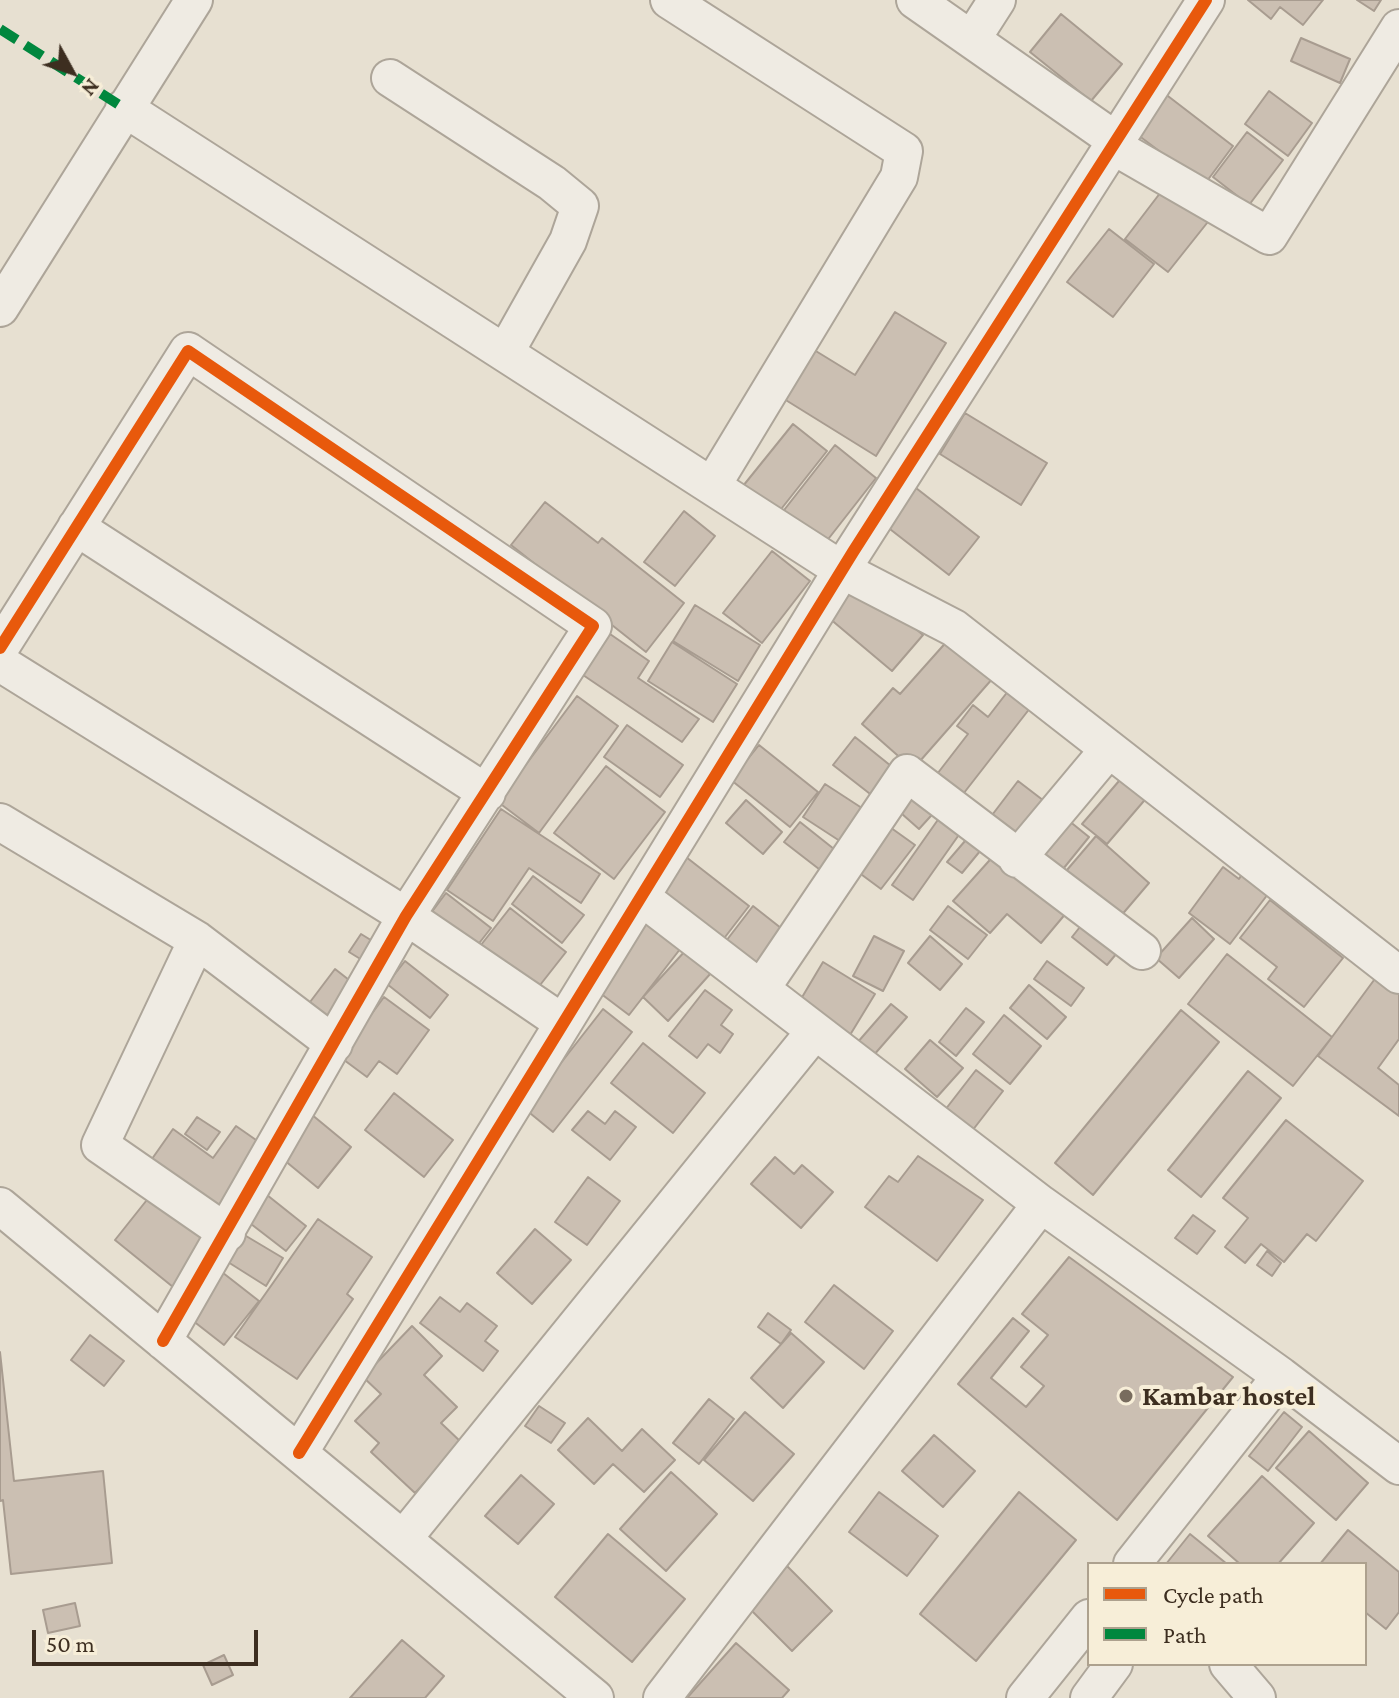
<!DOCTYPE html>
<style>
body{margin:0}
#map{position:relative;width:1399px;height:1698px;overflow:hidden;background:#e7e0d1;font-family:"Crimson Pro",serif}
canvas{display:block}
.legend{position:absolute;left:1087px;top:1562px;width:280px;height:104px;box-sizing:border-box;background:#f7eed8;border:2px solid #ada18e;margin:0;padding:10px 14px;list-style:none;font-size:24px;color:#3d2e20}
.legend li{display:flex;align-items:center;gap:16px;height:40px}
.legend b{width:40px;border:2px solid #ada18e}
.north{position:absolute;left:32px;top:32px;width:80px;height:80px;-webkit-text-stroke:6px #f7eed8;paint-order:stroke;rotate:130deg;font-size:22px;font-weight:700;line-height:32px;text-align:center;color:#3d2e20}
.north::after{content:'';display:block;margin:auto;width:28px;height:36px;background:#3d2e20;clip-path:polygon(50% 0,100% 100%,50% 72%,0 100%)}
.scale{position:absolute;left:32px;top:1630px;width:226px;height:36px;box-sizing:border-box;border:4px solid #3d2e20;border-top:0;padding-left:10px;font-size:24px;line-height:28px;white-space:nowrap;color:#3d2e20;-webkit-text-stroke:6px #f7eed8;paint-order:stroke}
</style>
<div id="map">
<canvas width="1399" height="1698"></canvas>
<ul class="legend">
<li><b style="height:10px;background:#e8590c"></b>Cycle path</li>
<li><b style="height:10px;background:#00873e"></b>Path</li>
</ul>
<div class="north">N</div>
<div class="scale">50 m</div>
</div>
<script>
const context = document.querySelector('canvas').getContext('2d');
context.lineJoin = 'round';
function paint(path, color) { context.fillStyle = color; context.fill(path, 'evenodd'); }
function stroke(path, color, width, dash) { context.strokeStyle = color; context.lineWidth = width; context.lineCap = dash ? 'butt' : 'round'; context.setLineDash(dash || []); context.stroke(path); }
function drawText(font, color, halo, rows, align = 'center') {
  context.font = font + ' "Crimson Pro",serif'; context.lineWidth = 8; context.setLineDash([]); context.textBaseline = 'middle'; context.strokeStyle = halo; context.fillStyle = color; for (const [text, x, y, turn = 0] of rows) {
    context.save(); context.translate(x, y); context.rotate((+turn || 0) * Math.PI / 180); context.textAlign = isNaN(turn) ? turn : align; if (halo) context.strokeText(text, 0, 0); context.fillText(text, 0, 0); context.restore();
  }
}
const building = new Path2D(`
 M1248,0H1323L1303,25L1280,7L1271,19Z
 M1357,0H1381L1374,11Z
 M1061,14L1122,64L1091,101L1030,52Z
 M1301,38L1350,59L1340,83L1291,61Z
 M1269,91L1312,123L1288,156L1245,124Z
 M1164,93L1233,146L1204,185L1134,132Z
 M1247,132L1283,160L1249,205L1213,177Z
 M1167,184L1211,218L1168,272L1125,239Z
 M1109,229L1154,264L1113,317L1067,282Z
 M895,312L946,343L876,456L776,394L806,345L855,375Z
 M965,413L1047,463L1021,505L940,454Z
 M793,424L827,451L778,513L743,486Z
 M835,445L876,478L822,547L781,514Z
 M916,488L979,537L949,575L886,526Z
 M545,502L598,543L602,538L684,603L646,652L511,545Z
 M684,511L715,536L675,586L644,562Z
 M772,551L810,581L762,643L723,613Z
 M860,581L923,635L892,671L829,618Z
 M695,605L760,645L738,681L673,641Z
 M610,634L649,661L638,678L699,719L682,742L583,675Z
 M949,639L993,678L913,769L862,724L893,688L900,694Z
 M672,642L737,684L713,722L648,681Z
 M1012,686L1034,703L960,798L934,778L968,734L957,726L973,705L988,717Z
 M577,696L618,726L539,833L498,802Z
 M627,725L683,765L660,797L604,757Z
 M855,737L896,770L874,797L833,765Z
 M759,745L818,792L790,827L731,780Z
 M606,766L665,812L614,879L554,833Z
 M1125,774L1149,795L1107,844L1082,824Z
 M1018,781L1048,804L1016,846L986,823Z
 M825,784L868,812L846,845L803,817Z
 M912,784L939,807L919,829L893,806Z
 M746,800L782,832L763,854L726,823Z
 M501,809L600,874L581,903L529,868L493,921L447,890Z
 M942,814L963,829L913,900L892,885Z
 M1063,816L1089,837L1059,874L1033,853Z
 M800,822L844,857L828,876L784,842Z
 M887,825L915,845L881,889L854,869Z
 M971,834L985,845L962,873L947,862Z
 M1096,836L1149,883L1114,924L1061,877Z
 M997,852L1067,912L1041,943L1007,914L990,933L953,901Z
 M686,857L749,906L722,941L659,892Z
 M1223,867L1239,879L1242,874L1268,894L1230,944L1189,913Z
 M533,876L584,915L562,943L512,904Z
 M446,893L491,928L473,951L428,917Z
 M1270,900L1343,958L1304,1007L1268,979L1277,967L1240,938Z
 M753,906L786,932L755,970L723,945Z
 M948,906L987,935L968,959L930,930Z
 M510,908L566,952L533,994L477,950Z
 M651,918L684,944L629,1015L596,990Z
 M1087,918L1122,947L1107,965L1072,937Z
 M1192,918L1214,939L1179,978L1156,958Z
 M361,934L374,942L362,960L349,952Z
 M874,936L904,951L883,991L853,976Z
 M930,936L962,964L940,990L908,963Z
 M686,950L711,973L668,1021L643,997Z
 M1227,954L1332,1037L1293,1086L1188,1004Z
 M405,961L448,995L430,1018L387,984Z
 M1047,961L1084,988L1071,1006L1034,979Z
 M823,962L875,994L850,1035L798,1004Z
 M335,969L358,987L326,1028L304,1010Z
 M1377,976L1399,993V1039L1378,1068L1399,1085V1116L1318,1056Z
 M1029,985L1066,1017L1047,1039L1010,1008Z
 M705,990L732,1010L721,1025L733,1034L720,1053L708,1044L697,1058L669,1036Z
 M384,997L429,1030L397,1074L379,1061L367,1077L340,1057Z
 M891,1004L907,1017L873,1056L857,1043Z
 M966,1008L984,1022L956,1056L939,1042Z
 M603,1009L632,1032L553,1132L525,1109Z
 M1181,1010L1219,1042L1093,1195L1055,1163Z
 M1004,1015L1041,1046L1010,1084L973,1054Z
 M930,1040L963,1068L937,1097L905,1069Z
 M643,1043L705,1093L673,1133L611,1083Z
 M976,1070L1003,1091L972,1131L945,1110Z
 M1248,1071L1281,1098L1201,1197L1168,1170Z
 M394,1093L453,1140L424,1177L365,1130Z
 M588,1111L605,1124L615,1111L636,1127L610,1160L572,1130Z
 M311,1114L351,1147L318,1188L278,1155Z
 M197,1117L220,1132L207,1150L185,1134Z
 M1286,1120L1363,1181L1316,1241L1307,1234L1284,1262L1261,1244L1245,1263L1225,1247L1248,1218L1223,1198Z
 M236,1126L269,1149L221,1218L147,1166L173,1129L213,1158Z
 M918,1156L983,1200L937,1261L865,1207L889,1176L898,1182Z
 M775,1157L794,1174L802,1165L833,1192L801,1228L751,1184Z
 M588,1177L620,1201L587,1245L555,1222Z
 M154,1191L213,1237L173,1287L115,1240Z
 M262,1191L306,1226L286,1251L242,1217Z
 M1193,1215L1215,1231L1197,1254L1175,1238Z
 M318,1219L372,1257L347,1294L353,1299L297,1379L235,1337Z
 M535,1229L571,1260L532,1304L497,1273Z
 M236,1230L283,1258L266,1286L220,1257Z
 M1267,1251L1281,1263L1272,1276L1257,1265Z
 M1069,1257L1233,1377L1117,1520L958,1384L1013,1318L1029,1331L991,1378L1026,1407L1044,1386L1021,1367L1048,1335L1022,1314Z
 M218,1269L259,1301L224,1345L183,1313Z
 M834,1285L893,1331L864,1369L805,1322Z
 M440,1297L460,1312L467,1303L497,1326L485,1341L498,1351L483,1371L420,1323Z
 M768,1313L791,1330L781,1344L758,1327Z
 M412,1326L442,1356L424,1375L457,1407L441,1423L462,1443L415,1493L371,1452L379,1443L355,1421L381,1394L363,1377Z
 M791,1333L824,1362L783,1408L751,1378Z
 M90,1335L124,1361L104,1386L71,1360Z
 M0,1352L14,1481L103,1471L112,1563L11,1574L3,1500L0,1501Z
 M709,1399L734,1419L699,1464L673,1443Z
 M539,1406L565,1423L551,1443L525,1426Z
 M745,1412L794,1454L753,1501L704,1460Z
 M1284,1412L1302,1427L1268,1471L1249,1456Z
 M588,1418L622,1451L642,1429L675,1460L644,1492L613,1464L594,1484L558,1450Z
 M1309,1431L1368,1483L1336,1520L1276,1468Z
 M934,1435L975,1471L943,1507L902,1471Z
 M671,1472L717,1514L666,1571L620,1529Z
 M521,1475L554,1504L518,1544L485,1516Z
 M1262,1476L1314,1523L1278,1564H1240L1208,1536Z
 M879,1492L938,1536L907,1576L849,1532Z
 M1019,1492L1076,1540L976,1661L920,1614Z
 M1348,1530L1399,1572V1612L1386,1629L1365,1612V1564H1320Z
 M608,1534L685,1599L632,1662L555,1597Z
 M1190,1534L1227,1564H1166Z
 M787,1566L832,1611L792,1651L747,1606Z
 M75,1603L80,1626L48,1633L43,1610Z
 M402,1640L444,1676L425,1698H350Z
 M736,1643L789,1690L782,1698H687Z
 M224,1655L233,1675L212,1685L203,1665Z`);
const minor = new Path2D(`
 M669,0L904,151L899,177L712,486
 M915,0L1118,142
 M972,39L997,0
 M390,78L552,183L580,206L568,241L505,353
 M124,108L842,570L954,628L1399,975
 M1113,146L1269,236L1399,28
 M0,308L194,0
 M76,527L487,793
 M0,648L188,351L593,626L406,916L163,1341
 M0,663L406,916L563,1023
 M0,822L197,940L334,1044
 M1017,859L1109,749
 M641,897L1041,1204L1281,1376L1399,1466
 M197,940L100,1145L227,1233
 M761,989L907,773L1142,951
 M0,1206L595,1698
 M299,1453L853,552L1206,0
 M403,1539L815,1031
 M1132,1564L1281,1376
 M1228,1664L1257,1698
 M662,1698L1041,1204
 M1025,1698L1089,1618
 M1089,1698L1114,1664`);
const quiet = new Path2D(`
 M0,29L124,108`);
const cycleway = new Path2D(`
 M0,648L188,351L593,626L406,916L163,1341
 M299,1453L853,552L1206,0`);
const markers = [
 [1126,1396,8,"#786c5e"]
];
const poiNames = [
 ["Kambar hostel",1142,1396]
];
paint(building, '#cbbfb2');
stroke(building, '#a89c90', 2);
stroke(minor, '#ada599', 40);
stroke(minor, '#efebe3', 36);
stroke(quiet, '#00873e', 10, [20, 10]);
stroke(cycleway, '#e8590c', 12);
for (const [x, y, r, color] of markers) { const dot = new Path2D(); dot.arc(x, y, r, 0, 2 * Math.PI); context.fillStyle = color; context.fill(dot); stroke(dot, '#f7eed8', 3); }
drawText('bold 28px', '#3d2e20', '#f7eed8', poiNames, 'left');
</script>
